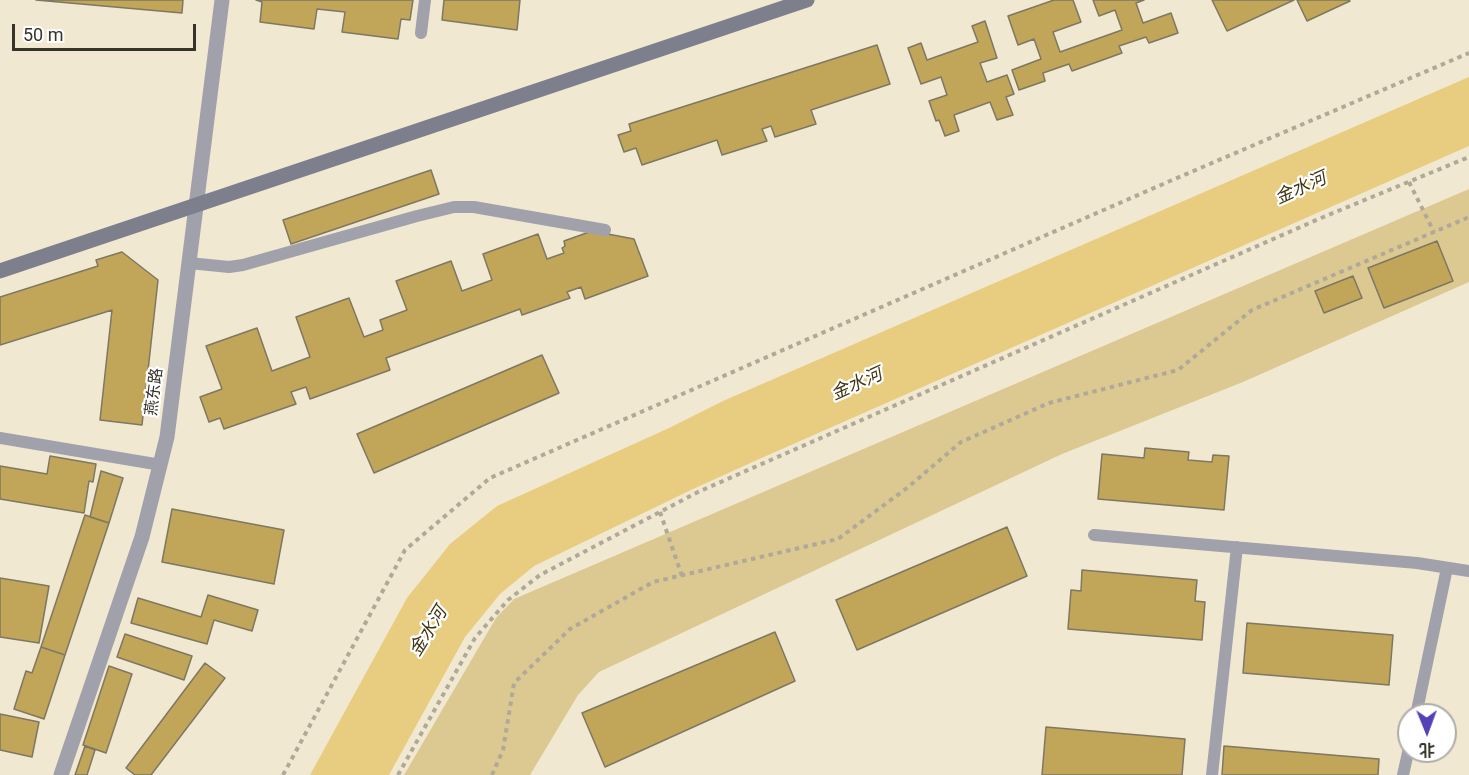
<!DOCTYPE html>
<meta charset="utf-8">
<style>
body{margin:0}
#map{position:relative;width:1469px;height:775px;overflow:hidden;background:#f1e8d1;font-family:Roboto,"Noto Sans SC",sans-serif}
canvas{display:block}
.north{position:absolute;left:1397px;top:703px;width:60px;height:60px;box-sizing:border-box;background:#fff;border:2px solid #afadaa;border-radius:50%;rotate:179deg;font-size:16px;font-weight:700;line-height:24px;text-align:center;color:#36332a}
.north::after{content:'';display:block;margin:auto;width:21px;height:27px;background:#5441b8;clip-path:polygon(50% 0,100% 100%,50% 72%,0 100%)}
.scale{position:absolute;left:12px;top:24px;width:184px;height:27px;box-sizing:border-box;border:3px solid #36332a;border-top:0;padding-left:8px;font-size:18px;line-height:21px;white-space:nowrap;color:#36332a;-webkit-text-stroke:4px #fff;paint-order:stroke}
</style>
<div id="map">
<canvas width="1469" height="775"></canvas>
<div class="north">北</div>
<div class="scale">50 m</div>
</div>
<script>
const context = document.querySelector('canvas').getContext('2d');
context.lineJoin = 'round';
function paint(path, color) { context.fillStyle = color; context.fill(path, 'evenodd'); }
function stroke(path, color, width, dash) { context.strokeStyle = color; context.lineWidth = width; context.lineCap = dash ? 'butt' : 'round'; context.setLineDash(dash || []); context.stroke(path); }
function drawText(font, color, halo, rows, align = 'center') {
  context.font = font + ' Roboto,"Noto Sans SC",sans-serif'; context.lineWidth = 4.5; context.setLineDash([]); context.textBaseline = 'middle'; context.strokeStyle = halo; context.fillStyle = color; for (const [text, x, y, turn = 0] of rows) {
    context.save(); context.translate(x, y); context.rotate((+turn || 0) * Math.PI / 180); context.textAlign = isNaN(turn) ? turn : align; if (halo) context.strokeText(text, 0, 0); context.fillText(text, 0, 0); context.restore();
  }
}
const green = new Path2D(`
 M1469,189V282L1243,382L1062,454L599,672L578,695L530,775H404L496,618L514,599Z`);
const water = new Path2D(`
 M1469,77V146L757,460L693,489L534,566L500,594L465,637L389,775H310L407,598L450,544L497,506L669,428L723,401Z`);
const building = new Path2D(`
 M36,0H183L182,13Z
 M256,0H413L410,20L401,19L398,39L342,32L345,12L317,9L314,29L260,22L262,2Z
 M444,0H520L517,30L442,20Z
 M1054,0H1073L1081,22L1053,32L1060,52L1122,30L1115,10L1099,16L1093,0H1144L1136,3L1143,23L1171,13L1178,33L1149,43L1146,37L1119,46L1122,53L1072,71L1069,64L1043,73L1045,81L1019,90L1012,70L1041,59L1034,39L1018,45L1008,16Z
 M1212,0H1294L1227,31Z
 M1297,0H1349L1350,1L1307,21Z
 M985,21L997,58L980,63L987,82L1007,75L1014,94L1006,97L1013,115L997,120L990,102L954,115L959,131L945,136L939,120L936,121L929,101L947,95L941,77L921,84L908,48L921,43L927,60L978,42L972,26Z
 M877,45L890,84L811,110L816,124L775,137L771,126L762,129L767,141L722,155L717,140L642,165L636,148L624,152L618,135L631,131L629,124Z
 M431,170L439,194L291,244L283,220Z
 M592,231L634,239L648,276L585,299L581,287L567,292L570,298L522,315L520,309L386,358L390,370L310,399L306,387L291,392L296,404L224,429L220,418L209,422L200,397L222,389L206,346L257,328L272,371L310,357L296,317L349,298L364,337L383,330L380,320L407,310L396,281L451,261L462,291L492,280L483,254L538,234L547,259L564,253L562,248L565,246L564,241Z
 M1437,241L1453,281L1384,308L1368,268Z
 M122,252L158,280L142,425L100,420L112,310L0,345V297L98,266L96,260Z
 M1353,276L1362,298L1324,313L1315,291Z
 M542,355L559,393L374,473L357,434Z
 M1145,448L1189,452L1188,460L1212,462L1213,455L1229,456L1224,510L1098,499L1102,454L1144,458Z
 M50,456L96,464L93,482L89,481L84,513L0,499V466L47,474Z
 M101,471L123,478L109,523L90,517Z
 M172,509L284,530L274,584L162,562Z
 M85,515L109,523L65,655L41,647Z
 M1007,527L1027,576L857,650L836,600Z
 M1082,570L1197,580L1195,601L1205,602L1202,640L1068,629L1071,590L1081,591Z
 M0,578L49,586L39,643L0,637Z
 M208,595L258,610L252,631L214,620L207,644L131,623L138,598L201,617Z
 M1247,623L1393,635L1389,685L1243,673Z
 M775,632L795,681L605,767L582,713Z
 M125,634L192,656L184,680L117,657Z
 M41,647L65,655L44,719L14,709L26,671L32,673Z
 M205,663L225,678L151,775H135L126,768Z
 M109,666L132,674L106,753L83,745Z
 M0,714L39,722L32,757L0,750Z
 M1046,727L1185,739L1182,775H1042Z
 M85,746L95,750L87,775H75Z
 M1224,746L1379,759L1378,775H1222Z`);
const path = new Path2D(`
 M1409,182L1434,232
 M660,512L682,576
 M283,775L405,550L490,478L1170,181L1469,53
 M398,775L475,638L508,600L540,575L698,492L1321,218L1469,157
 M492,775L503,750L514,683L570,629L653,582L838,539L907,488L961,442L1049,403L1178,370L1252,310L1469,217`);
const lane = new Path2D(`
 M421,33L425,0
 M189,263L229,267L243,265L417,216L454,207H474L605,230
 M0,438L161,465
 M1094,535L1417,563L1469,571
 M1416,715L1447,568
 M1212,775L1237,547
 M1403,775L1409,748`);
const street = new Path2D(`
 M61,775L142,537L167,437L222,0`);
const secondary = new Path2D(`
 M0,271L807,0`);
const streetNames = [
 ["燕东路",155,392,-83]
];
const waterNames = [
 ["金水河",1301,189,-24],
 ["金水河",857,385,-24],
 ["金水河",429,632,-58]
];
paint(green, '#dcc992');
paint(water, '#e8cc7f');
paint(building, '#c1a659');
stroke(building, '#7e7762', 1.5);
stroke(path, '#b0a997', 4, [4.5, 4.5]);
stroke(lane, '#a1a1ab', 12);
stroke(street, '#a1a1ab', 15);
stroke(secondary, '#7e7f8d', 15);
drawText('16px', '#36332a', '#fff', streetNames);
drawText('italic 18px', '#413614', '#fff', waterNames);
</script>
